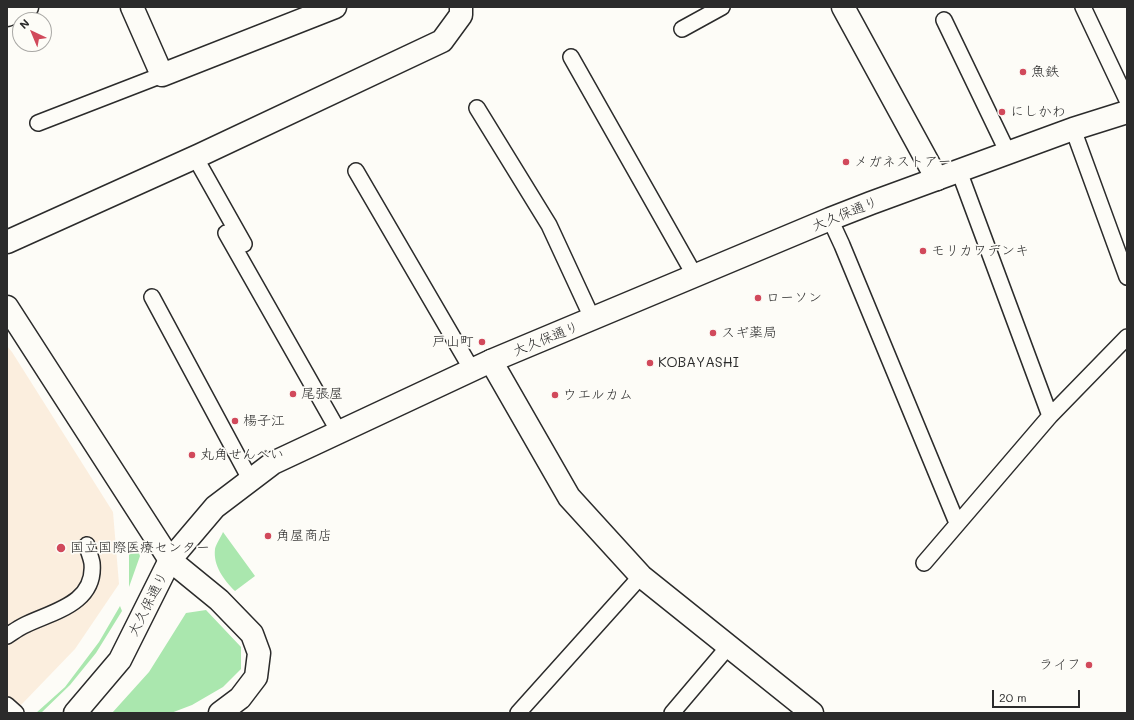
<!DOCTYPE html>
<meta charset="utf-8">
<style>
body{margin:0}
#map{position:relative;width:1134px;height:720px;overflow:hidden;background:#fdfcf7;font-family:Mali,sans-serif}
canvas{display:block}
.frame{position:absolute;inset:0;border:8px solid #2b2b2b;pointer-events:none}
.north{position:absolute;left:12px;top:12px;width:40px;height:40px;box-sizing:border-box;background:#fdfcf7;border:1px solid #a9a8a5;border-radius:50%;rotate:316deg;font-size:11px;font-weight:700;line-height:16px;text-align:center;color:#2b2b2b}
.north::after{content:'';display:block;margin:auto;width:14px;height:18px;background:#d1495b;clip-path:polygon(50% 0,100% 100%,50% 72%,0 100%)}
.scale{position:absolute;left:992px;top:690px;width:88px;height:18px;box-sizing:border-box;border:2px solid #2b2b2b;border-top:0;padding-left:5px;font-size:12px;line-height:14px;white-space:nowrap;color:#2b2b2b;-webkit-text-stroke:3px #fdfcf7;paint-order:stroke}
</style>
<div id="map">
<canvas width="1134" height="720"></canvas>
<div class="frame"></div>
<div class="north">N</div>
<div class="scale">20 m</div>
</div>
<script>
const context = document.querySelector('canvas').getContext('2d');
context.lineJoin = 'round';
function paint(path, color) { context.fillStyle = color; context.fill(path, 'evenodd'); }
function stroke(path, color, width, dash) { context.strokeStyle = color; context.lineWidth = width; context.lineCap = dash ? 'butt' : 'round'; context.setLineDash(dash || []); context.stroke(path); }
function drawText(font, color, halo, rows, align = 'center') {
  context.font = font + ' Mali,"Klee One",sans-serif'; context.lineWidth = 3.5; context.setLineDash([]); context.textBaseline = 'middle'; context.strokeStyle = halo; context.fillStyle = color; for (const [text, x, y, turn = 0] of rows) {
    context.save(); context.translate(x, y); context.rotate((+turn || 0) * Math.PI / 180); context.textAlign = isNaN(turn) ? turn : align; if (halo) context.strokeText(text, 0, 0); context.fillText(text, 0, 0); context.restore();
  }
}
const built = new Path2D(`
 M7,346L12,352L113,512L119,584L75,649L22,704L11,713H7Z`);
const green = new Path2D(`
 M223,532L255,576L235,591C224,580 213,566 215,549C216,544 221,537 223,532Z
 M136,542L140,556L129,587V545Z
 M120,606L122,611L96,653L70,685L41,713H36L65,687L99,642Z
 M206,610L241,647V669L223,687L192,705L171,713H112L149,672L186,613Z`);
const service = new Path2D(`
 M1083,7L1127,100
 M944,20L1008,153
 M682,29L722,7
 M571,57L695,276
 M477,108L549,225L593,320
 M38,123L162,75
 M1073,129L1127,277
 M195,157L244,244
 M356,171L472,370
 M959,171L1050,416
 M830,219L842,245L957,523
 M226,233L339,432
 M152,297L251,481
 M924,563L1050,416L1127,337
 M7,636C12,633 17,629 23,626C50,612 96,605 92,563C91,557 88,551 87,545
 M7,705L16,713
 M518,713L641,576
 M672,713L728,647`);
const minor = new Path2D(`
 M132,7L162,75L335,7
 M843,7L937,179
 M7,15L27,7
 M491,361L569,497L641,576L812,713`);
const tertiary = new Path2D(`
 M7,242L200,155L442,41L461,15V7
 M7,307L170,560L219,600L252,634L259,653L256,677L240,698L220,713`);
const secondary = new Path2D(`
 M75,713L120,660L170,560L215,507L273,463L491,361L830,219L871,203L1073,129L1127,112`);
const markers = [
 [1023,72,4,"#d1495b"],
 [1002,112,4,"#d1495b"],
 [846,162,4,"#d1495b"],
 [923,251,4,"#d1495b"],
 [758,298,4,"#d1495b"],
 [713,333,4,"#d1495b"],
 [482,342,4,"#d1495b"],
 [650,363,4,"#d1495b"],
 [293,394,4,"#d1495b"],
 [555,395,4,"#d1495b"],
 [235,421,4,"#d1495b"],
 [192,455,4,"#d1495b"],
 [268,536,4,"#d1495b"],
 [61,548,5,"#d1495b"],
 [1089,665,4,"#d1495b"]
];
const poiNames = [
 ["魚鉄",1031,72],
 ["にしかわ",1010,112],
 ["メガネストアー",854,162],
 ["モリカワデンキ",931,251],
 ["ローソン",766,298],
 ["スギ薬局",721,333],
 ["戸山町",474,342,"right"],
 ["KOBAYASHI",658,363],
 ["尾張屋",301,394],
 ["ウエルカム",563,395],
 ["楊子江",243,421],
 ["丸角せんべい",200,455],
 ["角屋商店",276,536],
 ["国立国際医療センター",70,548],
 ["ライフ",1081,665,"right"]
];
const streetNames = [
 ["大久保通り",845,214,-22],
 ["大久保通り",546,339,-22],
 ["大久保通り",148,604,-63]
];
paint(built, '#fbeede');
paint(green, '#aae7ae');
stroke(service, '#2b2b2b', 18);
stroke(minor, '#2b2b2b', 25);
stroke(tertiary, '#2b2b2b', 25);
stroke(secondary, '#2b2b2b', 25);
stroke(service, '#fdfcf7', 15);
stroke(minor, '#fdfcf7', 22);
stroke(tertiary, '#fdfcf7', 22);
stroke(secondary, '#fdfcf7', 22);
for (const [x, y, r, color] of markers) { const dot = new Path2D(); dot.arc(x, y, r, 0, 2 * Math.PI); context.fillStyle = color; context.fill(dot); stroke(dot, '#fdfcf7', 1.5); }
drawText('14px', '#2b2b2b', '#fdfcf7', poiNames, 'left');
drawText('14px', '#2b2b2b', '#fdfcf7', streetNames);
</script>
